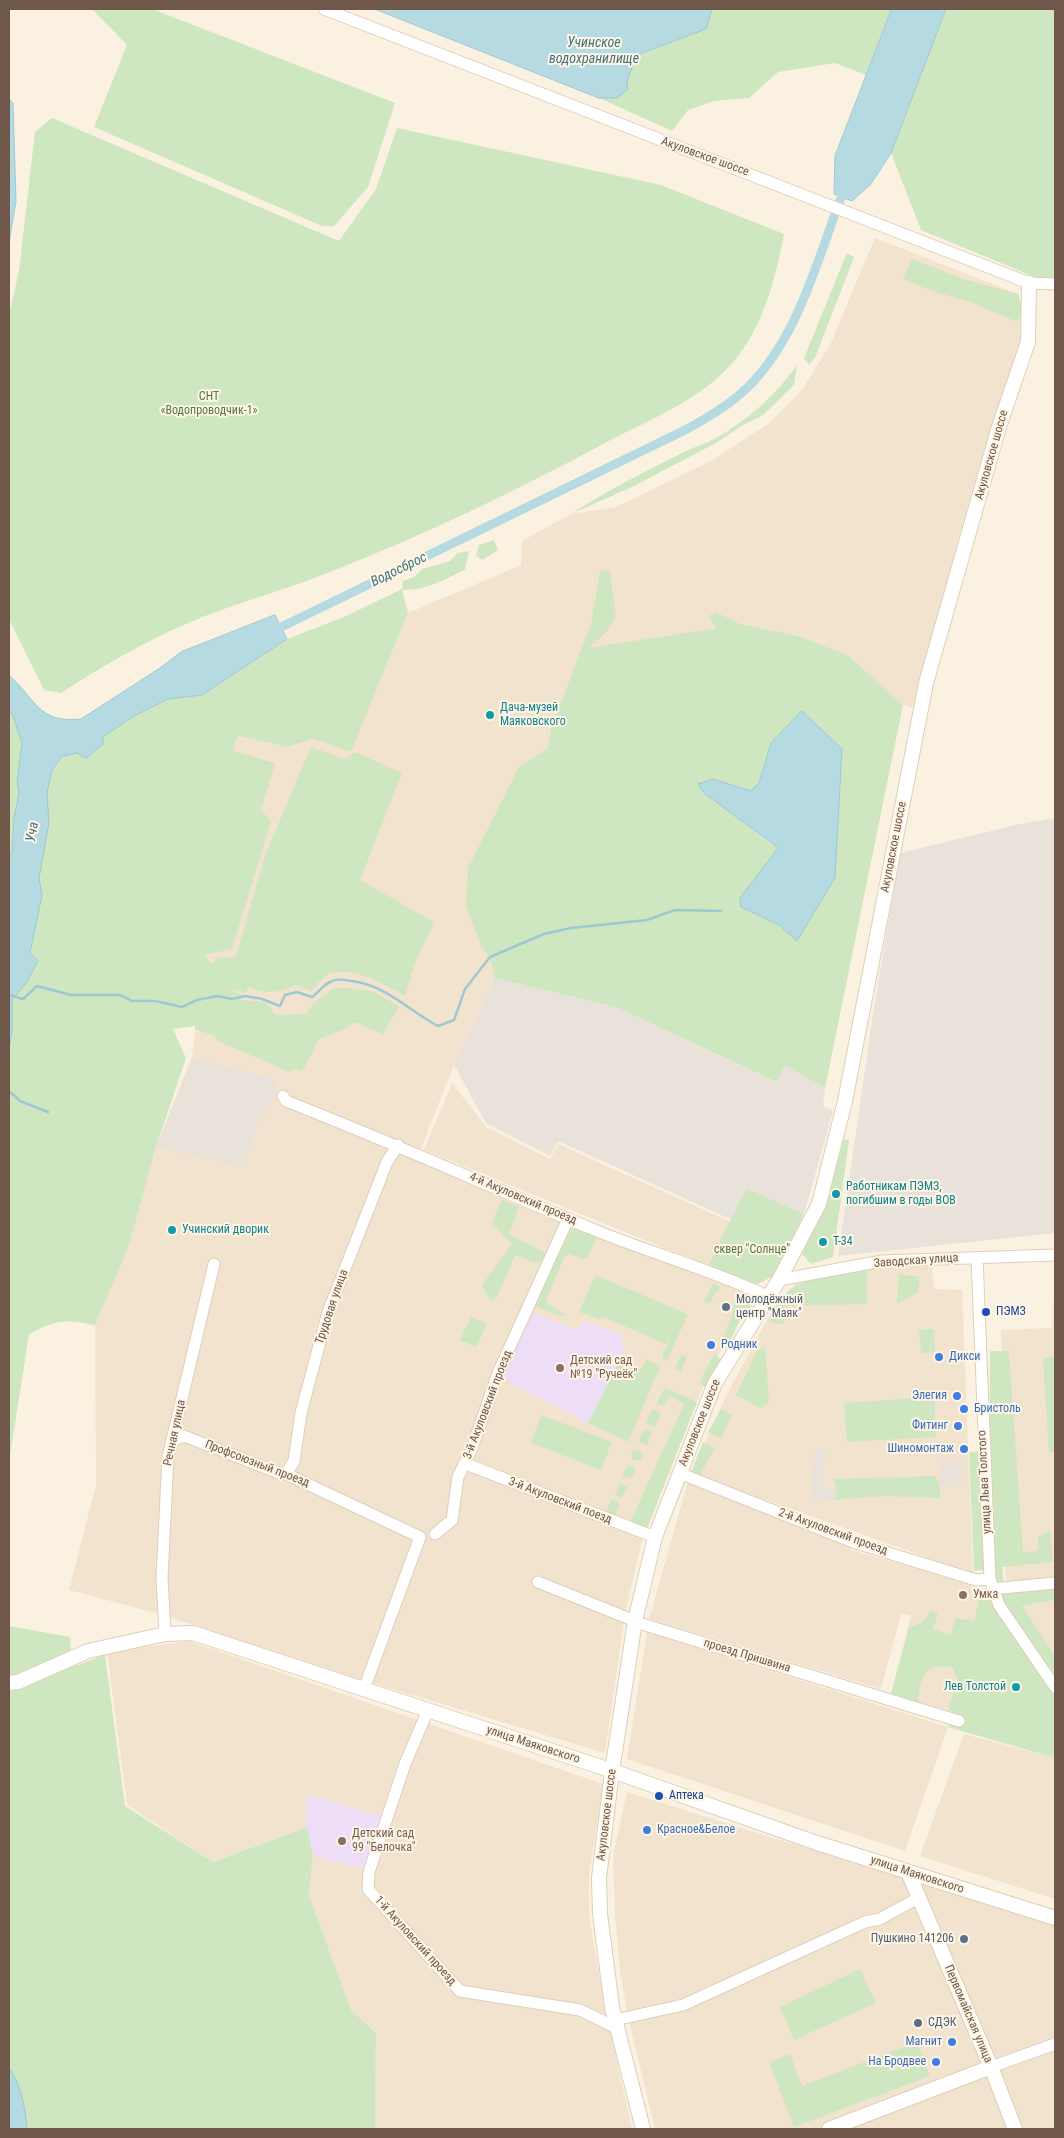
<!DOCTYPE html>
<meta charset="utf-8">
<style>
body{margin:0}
#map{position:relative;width:1064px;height:2138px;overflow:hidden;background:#fbf1e0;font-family:"Roboto Condensed",sans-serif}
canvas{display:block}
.frame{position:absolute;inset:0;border:10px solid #6f5849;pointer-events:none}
</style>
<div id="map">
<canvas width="1064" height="2138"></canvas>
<div class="frame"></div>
</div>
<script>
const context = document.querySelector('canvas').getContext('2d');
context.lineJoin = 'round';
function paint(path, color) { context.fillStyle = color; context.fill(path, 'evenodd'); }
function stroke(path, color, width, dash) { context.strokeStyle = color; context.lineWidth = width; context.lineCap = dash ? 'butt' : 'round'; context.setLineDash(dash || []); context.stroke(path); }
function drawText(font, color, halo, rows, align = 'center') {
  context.font = font + ' "Roboto Condensed",sans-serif'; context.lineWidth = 4; context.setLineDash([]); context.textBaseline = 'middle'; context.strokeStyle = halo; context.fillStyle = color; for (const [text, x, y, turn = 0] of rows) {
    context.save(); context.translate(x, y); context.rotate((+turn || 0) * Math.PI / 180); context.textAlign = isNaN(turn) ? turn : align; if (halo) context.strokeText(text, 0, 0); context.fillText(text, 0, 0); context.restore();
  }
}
const residential = new Path2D(`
 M875,238L1018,294L1028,332L971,494L912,708L903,705L849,656L716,627L687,633L548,748L519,767L481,946L490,957L495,978L454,1065L416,1161L751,1294L735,1322L700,1394L641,1544L625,1614L605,1753L346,1675L160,1614L69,1590L96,1485L95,1325L128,1249L156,1147L192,1056L196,1025L244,996L218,985L178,902L238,736L287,747L314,739L351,752L408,613L521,565L522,541L571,514L616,507L711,461L768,424L802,390L830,345Z
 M452,1083L486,1127L550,1159L558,1144L731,1222L708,1266L424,1150Z
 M932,1264L934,1289L962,1290L973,1574L691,1473L725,1398L774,1307L796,1283L867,1269Z
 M1055,1272V1582L1006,1585L1001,1330L1052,1328Z
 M688,1481L848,1543L851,1550L970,1584L979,1598L953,1712L891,1694L911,1616L901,1614L881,1689L649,1619Z
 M1055,1600V1657L1021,1606Z
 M647,1632L948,1727L905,1851L627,1759Z
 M189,1641L603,1784L589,1874V1916L605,2007L632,2129H375L376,2033L351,2010L309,1895L313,1856L306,1827L213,1862L127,1805L107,1652Z
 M964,1734L1055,1758V1899L920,1856Z
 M627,1792L1055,1926V2129H655L628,2017L620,1971L615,1914L613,1855Z`);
const industrial = new Path2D(`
 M1055,818V1233L838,1256L873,1014L900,853L1020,824Z
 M495,978L618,1008L775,1082L785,1065L825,1088L823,1106L833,1111L804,1214L746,1188L732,1220L558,1141L550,1156L486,1123L454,1065Z
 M193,1059L271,1078L276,1084L273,1101L258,1125L242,1167L156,1147Z
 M815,1449L826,1450L822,1487L837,1489L835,1500L810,1498Z
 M962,1461L963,1485L940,1486L939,1462Z`);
const education = new Path2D(`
 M529,1311L578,1331L584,1321L624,1336L620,1344L626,1348L588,1423L500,1377Z
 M307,1795L382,1816L367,1869L313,1856L307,1827Z`);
const green = new Path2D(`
 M92,9H152L395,103L368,187L334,226H322L94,127L127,45Z
 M712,9H892L866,75L835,63L778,72L749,98L714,101L688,110L672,131L599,98H617L627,81L637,55L706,29Z
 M946,9H1055V278L1035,277L921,230L891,153Z
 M52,118L339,241L376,189L397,128L661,185L784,234C776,277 763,328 733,362C700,401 648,420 605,443C514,492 422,536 325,574C280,592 231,604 186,624C142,643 101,667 61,693L44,690L9,619V315L19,271L35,132Z
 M847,253L854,257L815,358L809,365L804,358Z
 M912,259L963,279L1018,294L1023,312L1017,322L970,302L929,290L903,279Z
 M797,365L794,385L763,415L743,425L716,443L632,487L571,514C604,492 641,474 676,456C688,449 702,445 714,439C747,421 776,395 797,365Z
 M494,540L498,550L482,560L476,555L479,545Z
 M469,551L465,570C445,579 425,591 402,590L408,613L351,752L314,739L287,747L238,736L233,751L275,763L261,810L271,821L232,949L204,955L211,964L218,958L236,956L266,853L311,747L345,759L355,752L402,773L360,880L434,922L416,960L405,996C386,985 351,965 328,974C322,977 316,986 312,991L295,985C275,994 268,994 248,987L246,993L224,987L245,996L241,1000L266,1002L275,1015L306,1014C314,1000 323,997 335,987L372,991L399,1006L383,1034L355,1022L345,1029L319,1039L302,1072L295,1068L291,1072L285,1070L216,1040L217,1037L195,1029V1026L173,1029L186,1058L156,1147L128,1249L95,1325C65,1319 55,1320 29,1334L9,1462V710C16,720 23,738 22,750L52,770L61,757L77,753L132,717L168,699L202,695L287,639L344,617L402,589L403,581L414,577L422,569L450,561L458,553Z
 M600,570L610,571L616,616L608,630L589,648L716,628L708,616L716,612L740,624L798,636L849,656L903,705L825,1088L785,1065L776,1082L618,1008L495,978L490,958L481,946L466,906L468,868L519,767L548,748L551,729L591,624ZM771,743L836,842L835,878L797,940L779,925L741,907V898L778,848C745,828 733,811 713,779L751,791L759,783Z
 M844,1139L849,1140L833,1257L811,1264L802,1254L824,1204Z
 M746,1188L804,1214L775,1275L754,1286L708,1266Z
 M502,1200L519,1207L509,1234L548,1254L542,1262H533L515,1255L497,1297L490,1301L482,1285L512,1244L492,1223Z
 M572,1228L597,1237L587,1258L583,1259L569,1254L565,1256L546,1300L548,1304L568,1316L557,1315L532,1305L564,1234Z
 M867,1269V1304L784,1306V1324L769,1322C783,1275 826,1276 867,1269Z
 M899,1274L919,1277V1292L897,1304Z
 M595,1275L688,1314L667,1361L663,1359L662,1352L667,1347L670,1335L666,1344L603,1317L599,1319L579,1312Z
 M713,1283L720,1287L719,1292L716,1291L710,1304L704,1302Z
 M742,1293L756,1300L739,1322L731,1339L721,1343L732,1315L736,1294Z
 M471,1317L487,1324L476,1347L460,1340Z
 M934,1329L935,1352L921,1353L919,1330Z
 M765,1345L769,1402L761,1408L736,1395L757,1351Z
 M990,1351H1009L1023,1552L1038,1551V1537L1050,1530L1053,1562L1002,1567L1004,1585L989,1583V1569L974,1571L969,1452L983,1451L989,1558Z
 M681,1354L687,1357L681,1372L675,1369Z
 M714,1354L721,1360L722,1365L708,1390L700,1382Z
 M1055,1357V1452H1049L1043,1358Z
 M620,1359L641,1370L646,1359L660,1367L628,1442L588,1423Z
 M665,1388L697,1402L647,1528L630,1523L684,1404L669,1396L664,1406L657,1403Z
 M934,1397L936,1437L847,1442L844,1403Z
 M652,1409L661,1413L655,1427L646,1423Z
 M721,1409L732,1415L721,1438L708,1432Z
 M541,1415L612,1442L601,1470L531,1443Z
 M644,1429L652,1432L647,1445L638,1441Z
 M703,1442L715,1448L700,1475L691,1472Z
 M631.5 1455a5.5 5.5 0 1 1 11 0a5.5 5.5 0 1 1-11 0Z
 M628,1465L636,1469L631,1479L622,1476Z
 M936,1476L940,1486V1498L884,1496L835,1500L837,1489L833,1479Z
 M620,1483L628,1487L622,1498L615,1495Z
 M611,1499L620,1503L615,1515L619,1517L605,1515Z
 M1055,1586V1600L1022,1606L1055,1656V1758L948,1727L953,1712L948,1710L957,1680L953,1668C924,1662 920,1677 918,1702L891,1694L909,1628L924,1621L931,1611L938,1613L933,1629L951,1635L956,1618L974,1621L979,1598L1009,1590Z
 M9,1626L70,1637L72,1667L105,1655L125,1806L213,1862L307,1827L313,1856L309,1895L351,2010L376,2033L375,2129H9Z
 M860,1969L876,2003L794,2040L780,2007Z
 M917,2042L930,2076L794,2127L769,2062L790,2054L802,2086Z`);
const water = new Path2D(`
 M375,9H712L706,29L637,55L627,81L628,89L617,98H599Z
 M892,9H946L891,153L871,184L852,201L834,194L835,156Z
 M9,99L13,103L16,201L9,243Z
 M275,615L287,639L202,695L168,699L132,717L103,737V744L86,758L77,753L61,757L52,770L47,793L49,823L39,878L42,895L30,953L38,961L27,982L12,1000V1032L9,1049V854L12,852L14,818L19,793L17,782L22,744L13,716L9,710V675C35,698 38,724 81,719L160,668L181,652Z
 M802,711L842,749L835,878L797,941L779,925L741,907L740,898L778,848L704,793L698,784L713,779L751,791L759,783L771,743Z
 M9,2068C22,2086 25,2108 27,2129H9Z`);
const stream = new Path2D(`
 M9,995L23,999L37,986L71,995H120L132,1001H155L182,1007L197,1000L217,996L232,999L245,996L262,999L280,1006L285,995L297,992L312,997C318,993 323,985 330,982C337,978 344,980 352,981C387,986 408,1010 438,1026L454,1020L465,989L490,957L544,934L571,928L647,920L675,910L721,911
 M9,1091L20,1101L48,1112`);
const canal = new Path2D(`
 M271,632L683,431C706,419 728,406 747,388C798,338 816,263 841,198`);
const minor = new Path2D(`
 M324,9C559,101 795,190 1029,283L1055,284
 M283,1096L286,1101C391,1142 493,1188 597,1231C654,1254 712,1270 767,1296
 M977,1258L990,1579L999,1605L1055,1687
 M779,1280L882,1261L1055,1255
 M173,1440L184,1436L276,1472L286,1474L420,1537L364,1689
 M466,1464L655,1537
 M679,1473L853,1542L976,1580L990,1579
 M286,1474L294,1461L301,1413L328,1312L387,1162L398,1145
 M435,1534L452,1520L458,1477L472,1448L498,1373L568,1219
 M538,1582L645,1625L959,1721
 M992,1589L1055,1583
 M165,1634L162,1577L168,1457L214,1264
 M428,1710L405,1764L369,1872L368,1889L460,1991L580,2010L617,2028
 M615,2020L683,2005L865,1922L880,1919L918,1898
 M991,2067L1055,2044`);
const tertiary = new Path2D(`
 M9,1683L18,1682L88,1651L165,1634L193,1633L604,1768L817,1843L1055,1918
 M908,1872L991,2067L1015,2129
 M643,2129L612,2007L600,1914L599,1878L612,1771L635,1621L655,1537L715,1383L779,1280L819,1204L845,1101L926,683L999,427L1028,342L1029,283
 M829,2129L991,2067`);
const markers = [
 [490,715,5,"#0f9aa8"],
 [836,1194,5,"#0f9aa8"],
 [172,1230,5,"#0f9aa8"],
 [823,1242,5,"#0f9aa8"],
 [726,1307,5,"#5c6f8a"],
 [986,1312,5,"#1a4fb4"],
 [711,1345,5,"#3f7fe0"],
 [939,1357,5,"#3f7fe0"],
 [560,1368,5,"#8d6e63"],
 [957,1396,5,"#3f7fe0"],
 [964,1409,5,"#3f7fe0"],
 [958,1426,5,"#3f7fe0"],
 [964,1449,5,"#3f7fe0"],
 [963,1595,5,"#8d6e63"],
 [1016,1687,5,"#0f9aa8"],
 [659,1796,5,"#1a4fb4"],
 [647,1830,5,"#3f7fe0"],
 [342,1841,5,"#8d6e63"],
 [964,1939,5,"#5c6f8a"],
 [918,2023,5,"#5c6f8a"],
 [952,2042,5,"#3f7fe0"],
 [936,2062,5,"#3f7fe0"]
];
const streetNames = [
 ["Акуловское шоссе",705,157,20],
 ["Акуловское шоссе",992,455,-74],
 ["Акуловское шоссе",894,847,-79],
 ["4-й Акуловский проезд",523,1199,23],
 ["Заводская улица",916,1261,-4],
 ["Трудовая улица",332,1307,-71],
 ["3-й Акуловский проезд",488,1405,-69],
 ["Акуловское шоссе",700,1423,-68],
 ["Речная улица",175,1433,-78],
 ["Профсоюзный проезд",257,1464,21],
 ["улица Льва Толстого",985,1482,-93],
 ["3-й Акуловский поезд",560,1501,21],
 ["2-й Акуловский проезд",833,1532,20],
 ["проезд Пришвина",747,1656,17],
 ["улица Маяковского",533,1745,18],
 ["Акуловское шоссе",607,1815,-83],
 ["улица Маяковского",917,1875,18],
 ["1-й Акуловский проезд",415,1941,48],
 ["Первомайская улица",968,2014,67]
];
const parkNames = [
 ["СНТ",209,397],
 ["«Водопроводчик-1»",209,411],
 ["сквер \"Солнце\"",752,1250]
];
const cultureNames = [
 ["Дача-музей",500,708],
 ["Маяковского",500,722],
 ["Работникам ПЭМЗ,",846,1187],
 ["погибшим в годы ВОВ",846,1201],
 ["Учинский дворик",182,1230],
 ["Т-34",833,1242],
 ["Лев Толстой",1006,1687,"right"]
];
const serviceNames = [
 ["Молодёжный",736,1300],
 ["центр \"Маяк\"",736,1314],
 ["Пушкино 141206",954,1939,"right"],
 ["СДЭК",928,2023]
];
const transitNames = [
 ["ПЭМЗ",996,1312],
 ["Аптека",669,1796]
];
const shopNames = [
 ["Родник",721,1345,"left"],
 ["Дикси",949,1357,"left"],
 ["Элегия",947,1396],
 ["Бристоль",974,1409,"left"],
 ["Фитинг",948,1426],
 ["Шиномонтаж",954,1449],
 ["Красное&Белое",657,1830,"left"],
 ["Магнит",942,2042],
 ["На Бродвее",926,2062]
];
const educationNames = [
 ["Детский сад",570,1361],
 ["№19 \"Ручеёк\"",570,1375],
 ["Умка",973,1595],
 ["Детский сад",352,1834],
 ["99 \"Белочка\"",352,1848]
];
const waterNames = [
 ["Учинское",594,43],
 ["водохранилище",594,59],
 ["Водосброс",399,570,-26],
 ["Уча",33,832,-81]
];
paint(residential, '#f2e3cf');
paint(industrial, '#e9e2db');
paint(education, '#eeddf6');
paint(green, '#cee7c0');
paint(water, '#b6dae2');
stroke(water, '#9dc9d3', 1);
stroke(stream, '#9dc9d3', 2.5);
stroke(canal, '#b6dae2', 9);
stroke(minor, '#decebc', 13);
stroke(tertiary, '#decebc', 16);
stroke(minor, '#fff', 11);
stroke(tertiary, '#fff', 14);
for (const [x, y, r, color] of markers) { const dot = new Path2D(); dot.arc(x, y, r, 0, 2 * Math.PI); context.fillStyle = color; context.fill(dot); stroke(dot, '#fef5e5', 2); }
drawText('12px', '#6f5849', '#fef5e5', streetNames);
drawText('12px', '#537a44', '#fef5e5', parkNames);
drawText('12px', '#0d838f', '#fef5e5', cultureNames, 'left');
drawText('12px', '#4e5e75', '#fef5e5', serviceNames, 'left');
drawText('12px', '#164399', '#fef5e5', transitNames, 'left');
drawText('12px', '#366cbe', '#fef5e5', shopNames, 'right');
drawText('12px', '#785e54', '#fef5e5', educationNames, 'left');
drawText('italic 14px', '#447582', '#fef5e5', waterNames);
</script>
